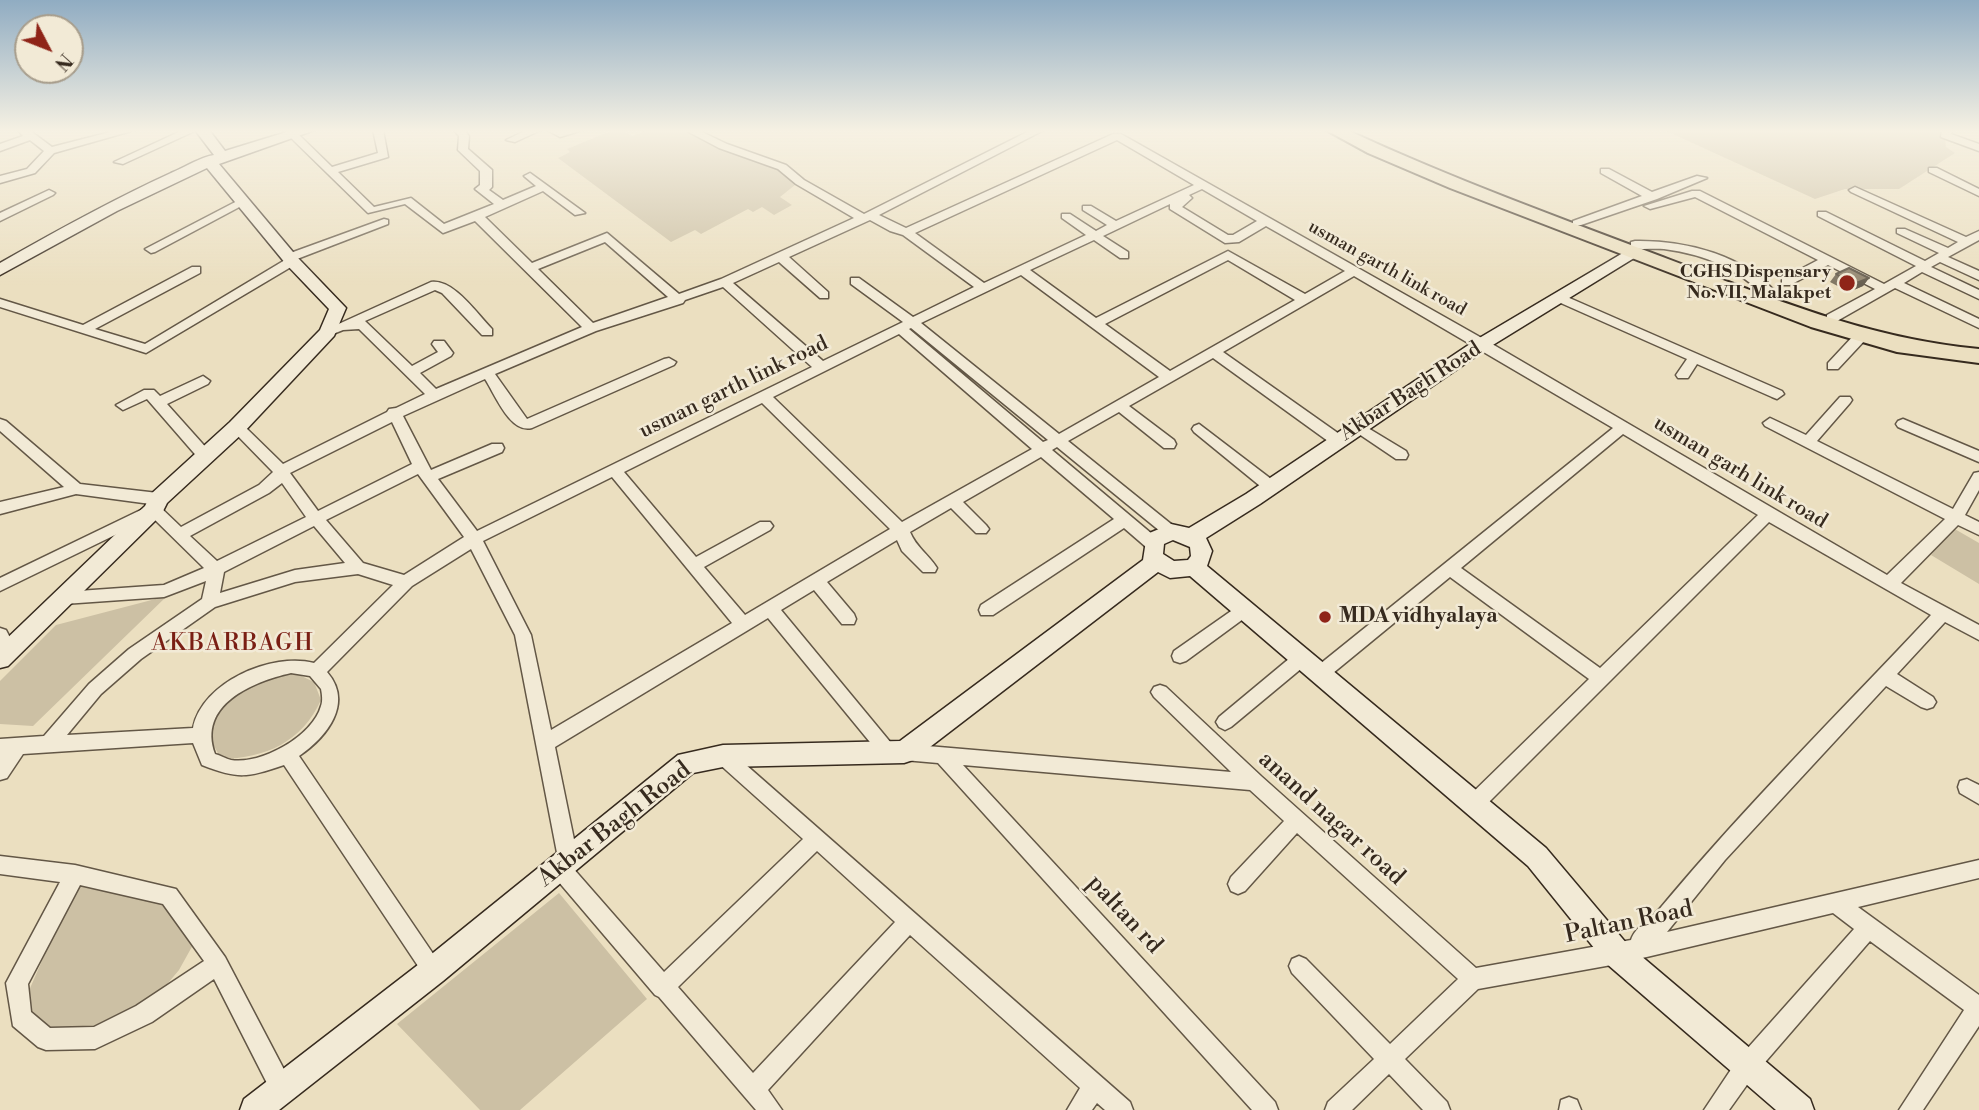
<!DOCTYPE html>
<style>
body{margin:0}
#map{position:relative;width:1979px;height:1110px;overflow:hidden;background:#ebdfc0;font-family:"Libre Bodoni",serif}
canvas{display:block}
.north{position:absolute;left:14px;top:14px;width:70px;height:70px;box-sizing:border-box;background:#f2ead6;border:2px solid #a79d8c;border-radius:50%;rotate:132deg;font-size:19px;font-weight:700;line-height:28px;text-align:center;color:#362a1e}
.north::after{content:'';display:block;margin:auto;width:24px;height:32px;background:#8f2418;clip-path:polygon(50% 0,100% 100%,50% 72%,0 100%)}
</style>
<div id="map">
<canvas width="1979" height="1110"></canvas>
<div class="north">N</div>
</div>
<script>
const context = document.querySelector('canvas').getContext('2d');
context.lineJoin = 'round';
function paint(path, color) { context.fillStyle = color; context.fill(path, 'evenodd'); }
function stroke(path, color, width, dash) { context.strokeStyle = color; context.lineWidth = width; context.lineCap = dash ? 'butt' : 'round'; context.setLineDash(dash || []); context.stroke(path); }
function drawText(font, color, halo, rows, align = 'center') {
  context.font = font + ' "Libre Bodoni",serif'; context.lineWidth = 5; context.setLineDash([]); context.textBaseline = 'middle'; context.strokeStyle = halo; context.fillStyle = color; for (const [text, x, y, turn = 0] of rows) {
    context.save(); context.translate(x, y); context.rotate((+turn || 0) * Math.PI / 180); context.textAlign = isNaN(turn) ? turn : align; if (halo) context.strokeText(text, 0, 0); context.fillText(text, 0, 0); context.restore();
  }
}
const green = new Path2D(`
 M613,130H622L632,136L648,130H684L718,146L777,166L795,185L780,197L792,205L774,215L762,207L753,212L748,209L701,234L695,230L671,242L558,158L570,152L567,149Z
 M1664,130H1944L1946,147L1955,153L1899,189H1845L1815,199Z
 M1953,528L1979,543V584L1931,555Z
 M167,596L33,726L0,724V681L56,625Z
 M293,672L314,682L321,700C302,742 266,758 221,759L206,731C233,689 243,682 293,672Z
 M77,880L166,901L194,943L179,970L158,995L110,1026L75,1031H44L21,1009Z
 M559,893L647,999L520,1110H480L397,1024Z`);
const street = new Path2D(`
 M18,130H29L52,147L118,130H135L54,153L35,173L0,183V176L27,169L44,151L30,140L0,151V144L23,136Z
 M183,130H197L123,164L114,162Z
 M373,130H383L388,157L338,172L374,207L411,198L444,224L494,204L475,189L480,185V171L458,150L459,136L454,130H464L469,136L468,149L492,170V187L489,190L503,200L536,186L524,176L530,173L585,213L575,215L543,191L485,217L532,263L607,233L679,294L721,279L854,218L796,184L778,169L719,148L685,130H698L727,144L786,165L804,180L864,214L1031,130H1044L879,215L906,228L1113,134H1121L1487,341L1887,575L1945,519L1765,426L1763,423L1770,418L1806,435L1840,397H1850L1852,400L1850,403L1817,441L1953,509L1974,473L1979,472V490L1965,515L1979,522V535L1958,525L1901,583L1979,625V640L1945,622L1897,674L1933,697L1936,702L1933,707L1927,709L1921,707L1886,686L1725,860L1667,932L1979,860V878L1858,907L1979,995V1026L1923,1110H1899L1964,1010L1870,941L1754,1075L1729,1110H1704L1738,1059L1854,929L1833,913L1617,964L1478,989L1405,1059L1447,1102L1450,1110H1423L1389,1074L1352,1110H1325L1328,1102L1374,1059L1292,973L1289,966L1292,959L1299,956L1306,959L1390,1044L1458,979L1297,833L1245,891L1238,894L1231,891L1228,884L1231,877L1284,821L1250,790L963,765L1275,1102L1278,1110H1252L938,763L904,760L896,755L889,760L883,758L768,618L555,747L578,859L572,867L664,972L803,839L717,762L714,756L717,750L723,748L729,750L1130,1102L1133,1110H1105L1097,1103L1092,1110H1067L1080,1088L910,935L768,1090L782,1110H756L659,997L655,995L552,874L549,867L552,860L558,858L515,635L471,549L412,586L327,672C354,703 327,737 299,756L440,964L443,971L440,978L433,981L426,978L284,765C247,778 238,779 202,765L193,743L23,754L7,778L0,780V739L44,736L89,684L129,649L202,599L206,581L164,597L64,604L58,603L56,598L58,593L64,592L164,585L204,568L152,517L0,591V578L149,506H159L181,527L259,485L273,472L232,430L230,427L232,424H242L283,464L387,412L389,409L396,408L425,394L359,329L343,330L328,336L321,332L431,282C454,279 477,314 492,329V335H482L442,293L435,290L365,321L412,366L438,352L432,344L434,341H444L453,353L451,356L420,373L436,389L582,327L475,221L443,233L405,204L368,213L287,134L296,132L332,167L378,153ZM1117,140L1194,185L1116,221L1091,206H1083V210L1107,225L1096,231L1070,214H1062V218L1086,235L984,283L915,233ZM1202,189L1257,221L1233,235H1228L1182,207L1192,198L1189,195ZM1170,204V209L1225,243L1239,242L1266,226L1345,271L1305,294L1228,251L1096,318L1030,270L1094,240L1120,258H1128V252L1103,236ZM870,220L890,231L903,235L974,287L913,317L859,278H851V284L903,322L823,361L733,283L779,262L820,298H828V292L789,257ZM605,242L668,297L593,323L538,269ZM1228,260L1295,300L1170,371L1105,324ZM1021,275L1159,377L1059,434L921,323ZM1354,276L1613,428L1315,668L1312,673L1315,678L1321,680L1327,678L1450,577L1589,679L1467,798L1465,804L1467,810L1474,813L1481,810L1769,522L1931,615C1841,711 1747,804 1662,906C1653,918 1635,926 1631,940L1476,968L1261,776L1166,687L1160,685L1154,687L1151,692L1154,697L1231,772L904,744L896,749L781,610L814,590L842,624H854L856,619L854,614L827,582L897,540L902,551L923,572H935L937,568C929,555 916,547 910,532L951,508L976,533H986L989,529L986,525L963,502L1041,457L1114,519L981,605L979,610L981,615H993L1124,528L1146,547H1158L1160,543L1158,539L1052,450L1057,447L1166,536H1176L1179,532L1176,528L1068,441L1119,412L1164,448H1174L1176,444L1174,440L1129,406L1213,358L1332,444H1342L1344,440L1342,436L1223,352ZM723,287L812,367L477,531L438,479L502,452L504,448L502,444H492L431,470L403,416L485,379C495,394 510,434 532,428L674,365L676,362L669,358L664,359L527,419L495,374L596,331L683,303L685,300ZM911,328L1048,440L1043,442L909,329ZM899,334L1032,449L902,522L773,397ZM762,403L890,529L745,615L704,567L770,530L773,526L770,522H760L696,557L624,472ZM392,422L412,464L318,511L290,473ZM1623,434L1758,515L1600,668L1461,568ZM418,474L464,537L404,575L363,563L326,520ZM612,477L732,623L551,730L531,635L483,541ZM282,483L306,517L217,561L190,536L269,493ZM314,526L345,563L295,570L220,593L224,572ZM358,574L393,585L314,663C272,652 202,682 193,728L67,735L101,694L141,659L215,607L295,582ZM291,673L310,676L321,689C322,694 323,701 321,706C313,736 261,765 231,760C226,759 220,755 215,754C197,705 252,682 291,673ZM817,851L895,922L753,1073L678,987Z
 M527,130H541L515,142L506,140Z
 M547,130H583L560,137Z
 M1942,130H1952L1951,134L1979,144V151L1941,137Z
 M1929,168H1937L1979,189V196L1929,172Z
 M1601,169H1609L1652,192L1697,176L1707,178L1657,199L1581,225H1573V221L1642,196L1601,173Z
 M1855,187L1966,237L1979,231V240L1948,257L1979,271V280L1940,262L1931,267L1979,290V299L1922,272L1904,283L1979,319V328L1895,288L1837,321H1827V315L1875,289L1828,265L1790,285H1782V279L1818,260L1695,197L1650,209L1644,206L1692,191H1700L1884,284L1916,266L1818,216V212H1826L1925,261L1939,253L1897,233V229H1905L1948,248L1958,242L1851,192L1849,190Z
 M49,190L55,193L53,195L0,221V213Z
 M241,199L247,202L245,204L155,252L151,253L145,249Z
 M384,219L388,220V224L297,259L296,264L146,353L0,307V299L83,325L192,267H200V273L95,329L145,344L285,260V255Z
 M1635,241C1686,240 1745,255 1778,295L1772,299L1768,298C1735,268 1708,255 1664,249C1653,248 1642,250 1631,248V242Z
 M1558,293L1782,391L1784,394L1777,399L1772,397L1697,364L1688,378H1678L1676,375L1687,359L1554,300L1552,297Z
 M1861,332L1868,336L1866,339L1838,369H1828V363L1856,333Z
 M203,376L210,381L208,384L167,404L210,452L212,456L210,460H200L147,399L123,410L116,405L144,390H154L160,396Z
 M0,419L6,421L80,484L158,493L166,499L158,505L76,494L0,514V502L64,487L0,431Z
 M1903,419L1979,451V462L1898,427L1896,424L1898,421Z
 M1358,422L1406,451L1408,455L1406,459H1396L1353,430L1351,427Z
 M1199,424L1275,482L1277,486L1275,490H1265L1194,432L1192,429L1194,426Z
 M1244,602L1250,604L1252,609L1250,614L1186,661L1180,663L1174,661L1172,656L1174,651Z
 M0,628L6,630L17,651L15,656L9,658L3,656L0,650Z
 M1302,651L1308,653L1311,658L1308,663L1231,727L1225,730L1219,727L1216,722L1219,717L1296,653Z
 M1967,779L1979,785V804L1960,793L1958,787L1960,781Z
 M0,856L75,865L176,889L225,957L290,1081L293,1089L290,1097L282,1100L274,1097L214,979L152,1022L95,1049L46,1050L38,1047L13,1026L6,983L60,882L0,874ZM80,885L163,904L204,961L136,1006L94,1027L50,1028L31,1012L28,984Z
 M1569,1097L1577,1100L1581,1110H1559L1561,1100Z`);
const secondary = new Path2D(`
 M195,130H209L225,151L293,130H315L219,164L298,258L346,308L334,336L244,432L167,503L161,515L8,666L0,668V645L145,506L151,494L230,422L320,330L329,309L286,264L207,168L117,211L0,275V263C56,231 112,200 171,173C185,167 201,157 214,155Z
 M1633,247L1639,249V255L1488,348L1260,504L1206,538L1212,551L1207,566L1546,848L1627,944L1810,1099L1814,1110H1776L1607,964L1528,866L1190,576L1170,578L1158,572L913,760L904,763L723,767L693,773L443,981L279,1110H240L244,1099L423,961L678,755L723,745L900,741L1143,560L1147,534L1171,524L1189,528L1246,494L1476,340ZM1173,540L1190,547L1191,556L1188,560L1174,561L1163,554L1164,544Z`);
const primary = new Path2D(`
 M1326,130H1347C1452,179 1560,218 1668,259C1771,298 1869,339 1979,349V363L1897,352L1811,327L1450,188L1368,153Z`);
const wall = new Path2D(`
 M1836,274L1869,278L1863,286L1849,292L1830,282Z`);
const shadedWall = new Path2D(`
 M1869,278L1863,286L1849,292L1854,284Z`);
const building = new Path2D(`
 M1849,268L1869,278L1854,284L1836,274Z`);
const markers = [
 [1847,283,9,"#8f2418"],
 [1325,617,7,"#8f2418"]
];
const farStreetnames = [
 ["usman garth link road",1387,269,29]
];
const farPoinames = [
 ["CGHS Dispensary",1831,273],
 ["No.VII, Malakpet",1831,294]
];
const streetNames = [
 ["usman garth link road",734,388,-26],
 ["Akbar Bagh Road",1411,392,-33],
 ["usman garh link road",1740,473,31]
];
const poiNames = [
 ["MDA vidhyalaya",1339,617]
];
const neighbourhoodNames = [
 ["AKBARBAGH",233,644]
];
const nearStreetnames = [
 ["anand nagar road",1331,819,42],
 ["Akbar Bagh Road",615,825,-38],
 ["paltan rd",1124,915,47],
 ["Paltan Road",1629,923,-12]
];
paint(green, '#ccc0a4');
stroke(street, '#635746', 3);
stroke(secondary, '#362a1e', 3);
stroke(primary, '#362a1e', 4);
paint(street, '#f2ead6');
paint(secondary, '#f2ead6');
paint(primary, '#ebdfc0');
paint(wall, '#7f7562');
paint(shadedWall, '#685f50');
paint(building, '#948872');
stroke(building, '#685f50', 2);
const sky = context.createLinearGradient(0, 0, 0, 285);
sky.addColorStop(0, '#90acc2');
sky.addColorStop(0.46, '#f6f1e3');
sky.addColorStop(1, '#f6f1e300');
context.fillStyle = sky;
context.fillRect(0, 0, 1979, 285);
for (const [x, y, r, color] of markers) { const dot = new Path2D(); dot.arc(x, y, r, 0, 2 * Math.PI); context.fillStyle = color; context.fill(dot); stroke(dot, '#f2ead6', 2.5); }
drawText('18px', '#362a1e', '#f2ead6', farStreetnames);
drawText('bold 18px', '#362a1e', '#f2ead6', farPoinames, 'right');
drawText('21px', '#362a1e', '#f2ead6', streetNames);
drawText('bold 21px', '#362a1e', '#f2ead6', poiNames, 'left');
context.letterSpacing = '2px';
drawText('23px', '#7a1f14', '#f2ead6', neighbourhoodNames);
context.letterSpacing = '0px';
drawText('24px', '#362a1e', '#f2ead6', nearStreetnames);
</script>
